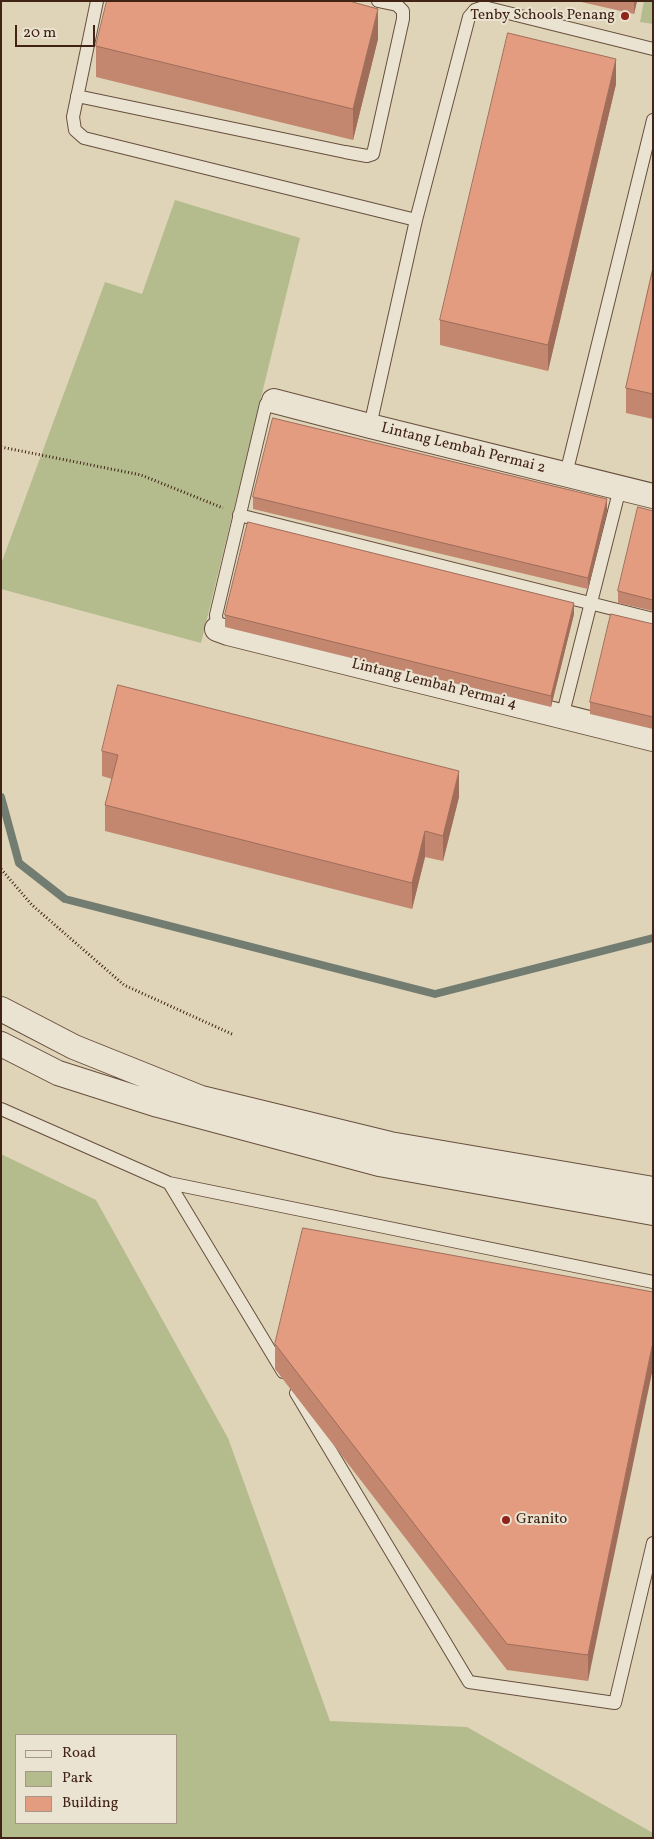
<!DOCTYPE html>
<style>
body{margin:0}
#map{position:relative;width:654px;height:1839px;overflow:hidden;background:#dfd4b8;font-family:Vollkorn,serif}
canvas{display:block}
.frame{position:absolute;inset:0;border:2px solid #412315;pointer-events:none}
.legend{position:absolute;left:15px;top:1734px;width:162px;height:90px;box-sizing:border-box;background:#eae3d1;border:1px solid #a69686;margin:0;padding:6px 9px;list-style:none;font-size:15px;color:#412315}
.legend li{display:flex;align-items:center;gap:10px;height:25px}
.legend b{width:25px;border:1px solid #a69686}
.scale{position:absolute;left:15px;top:25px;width:80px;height:22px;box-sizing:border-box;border:2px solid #412315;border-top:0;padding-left:6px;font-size:15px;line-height:18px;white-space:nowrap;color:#412315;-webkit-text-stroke:4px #eae3d1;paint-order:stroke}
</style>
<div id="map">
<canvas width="654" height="1839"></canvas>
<div class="frame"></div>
<ul class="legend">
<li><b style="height:6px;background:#eae3d1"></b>Road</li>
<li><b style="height:14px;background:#b4bc8e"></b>Park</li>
<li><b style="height:14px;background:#e39c80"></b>Building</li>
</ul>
<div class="scale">20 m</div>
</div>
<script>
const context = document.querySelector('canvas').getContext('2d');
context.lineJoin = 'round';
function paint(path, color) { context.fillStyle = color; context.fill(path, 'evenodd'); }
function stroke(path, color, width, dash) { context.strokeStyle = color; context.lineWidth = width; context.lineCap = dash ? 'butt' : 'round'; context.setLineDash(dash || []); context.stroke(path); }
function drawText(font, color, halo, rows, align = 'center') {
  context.font = font + ' Vollkorn,serif'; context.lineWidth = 4; context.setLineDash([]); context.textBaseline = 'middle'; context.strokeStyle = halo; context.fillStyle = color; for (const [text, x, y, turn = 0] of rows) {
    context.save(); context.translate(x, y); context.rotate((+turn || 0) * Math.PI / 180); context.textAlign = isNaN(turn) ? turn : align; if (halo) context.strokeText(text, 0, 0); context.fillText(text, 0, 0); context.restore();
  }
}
const green = new Path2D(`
 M644,1H653V24L640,22Z
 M175,200L300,238L201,643L1,589V564L105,282L142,294Z
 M1,1154L96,1200L228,1438L330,1721L467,1727L653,1833V1838H1ZM16,1735H176V1823H16Z`);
const stream = new Path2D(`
 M1,797L19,863L65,899L435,994L653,938`);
const path = new Path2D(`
 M1,447L141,475L223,508
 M1,869L32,905L124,985L234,1035`);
const lane = new Path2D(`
 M97,1L73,117L75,130L84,138L416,220
 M77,96L345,152L367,156L373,154L403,19V11L397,5L378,1
 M370,426L416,220L469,17L475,10L484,7L653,49
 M566,474L653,120
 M239,515L653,619
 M217,629L216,615L266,404L274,401
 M562,717L620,488
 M1,1109L169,1183L653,1282
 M169,1183L283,1372
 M296,1393L469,1682L615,1703L653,1543`);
const street = new Path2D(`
 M274,401L370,426L653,496
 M217,629L228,633L653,739
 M1,1009L74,1047L201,1098L390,1144L653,1189
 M1,1044L58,1073L158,1105L379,1164L653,1213`);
const wall = new Path2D(`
 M577,1H637L634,14Z
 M378,39L353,140L96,77V46Z
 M616,84L548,371L440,345V320Z
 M653,268V419L626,413V388Z
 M253,497L607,511L588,589L253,509Z
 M653,511V611L618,603V591Z
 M574,614L551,707L225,627V615Z
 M653,624V729L590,714V702Z
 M102,751L459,797L443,861L425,857L412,909L105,831V805L112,779L102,776Z
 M653,1292L588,1681L507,1670L275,1369V1344Z`);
const shadedWall = new Path2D(`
 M634,1H637L634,14Z
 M378,9V39L353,140V109Z
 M616,59V84L548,371V345Z
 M607,499V511L588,589V578Z
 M574,603V614L551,707V696Z
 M459,771V797L443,861V836Z
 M425,831V857L412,909V883Z
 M653,1342V1368L588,1681V1655Z`);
const building = new Path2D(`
 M107,1H349L378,9L353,109L96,46Z
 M508,33L616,59L548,345L440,320Z
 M653,268V394L626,388Z
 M273,418L607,499L588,578L253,497Z
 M638,507L653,511V600L618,591Z
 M248,522L574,603L551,696L225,615Z
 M611,614L653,624V717L590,702Z
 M118,685L459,771L443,836L425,831L412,883L105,805L118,755L102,751Z
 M303,1228L653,1292V1342L588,1655L507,1644L275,1344Z`);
const markers = [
 [625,16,5,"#8f2418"],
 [506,1520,5,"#8f2418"]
];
const poiNames = [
 ["Tenby Schools Penang",615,16],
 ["Granito",516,1520,"left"]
];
const streetNames = [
 ["Lintang Lembah Permai 2",463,449,14],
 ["Lintang Lembah Permai 4",434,685,14]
];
paint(green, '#b4bc8e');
stroke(stream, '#727c71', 8);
stroke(lane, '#684f3e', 14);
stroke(street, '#684f3e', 26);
stroke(path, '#412315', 3, [1, 2.5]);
stroke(lane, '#eae3d1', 12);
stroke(street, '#eae3d1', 24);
paint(wall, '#c3866e');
paint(shadedWall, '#9f6d5a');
paint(building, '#e39c80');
stroke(building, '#9f6d5a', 1);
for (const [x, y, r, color] of markers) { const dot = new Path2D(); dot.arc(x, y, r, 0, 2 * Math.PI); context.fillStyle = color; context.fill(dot); stroke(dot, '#eae3d1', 2); }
drawText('15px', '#412315', '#eae3d1', poiNames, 'right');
drawText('15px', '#412315', '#eae3d1', streetNames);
</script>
